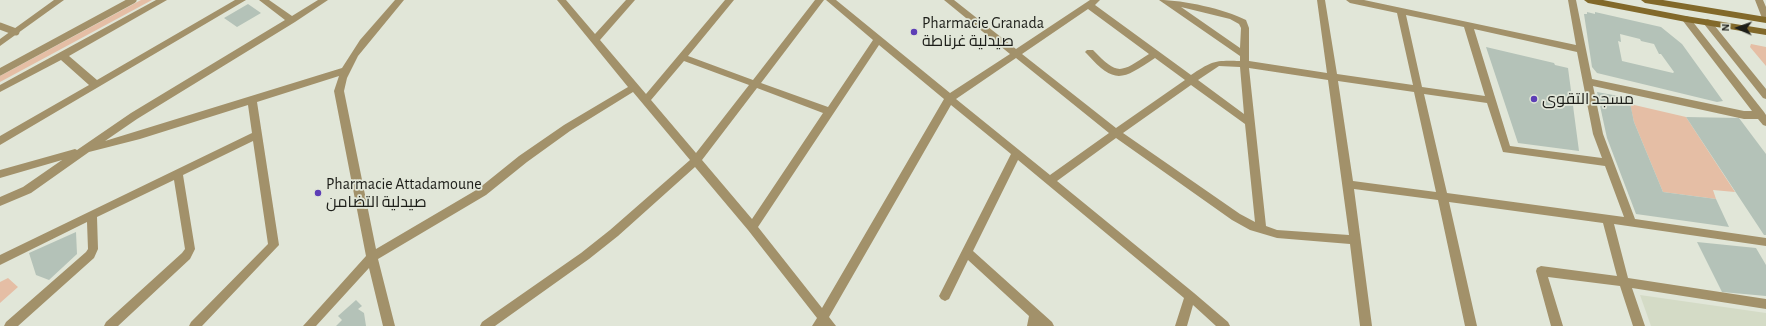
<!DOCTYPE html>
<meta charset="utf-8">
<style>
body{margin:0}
#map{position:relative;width:1766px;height:326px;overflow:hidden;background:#e1e6d8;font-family:"Alegreya Sans",sans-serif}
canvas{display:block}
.north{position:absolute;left:1718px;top:8px;width:40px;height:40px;-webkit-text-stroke:3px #e1e6d8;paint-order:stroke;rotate:272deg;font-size:11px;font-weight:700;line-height:16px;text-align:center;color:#1d1e19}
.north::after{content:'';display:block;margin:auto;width:14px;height:18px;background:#1d1e19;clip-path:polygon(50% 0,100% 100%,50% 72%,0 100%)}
</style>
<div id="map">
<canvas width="1766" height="326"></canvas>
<div class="north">N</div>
</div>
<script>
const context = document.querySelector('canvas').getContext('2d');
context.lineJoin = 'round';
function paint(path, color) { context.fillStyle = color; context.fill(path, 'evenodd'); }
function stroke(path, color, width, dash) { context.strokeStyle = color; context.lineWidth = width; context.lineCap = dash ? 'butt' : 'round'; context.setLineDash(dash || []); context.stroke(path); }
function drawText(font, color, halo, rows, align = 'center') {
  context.font = font + ' "Alegreya Sans",Cairo,sans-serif'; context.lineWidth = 3.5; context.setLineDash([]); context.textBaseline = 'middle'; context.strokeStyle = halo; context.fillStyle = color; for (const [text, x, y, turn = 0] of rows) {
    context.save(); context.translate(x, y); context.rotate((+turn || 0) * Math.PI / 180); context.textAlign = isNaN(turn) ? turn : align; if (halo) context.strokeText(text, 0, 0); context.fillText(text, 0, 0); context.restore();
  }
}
const built = new Path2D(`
 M1640,295L1766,313V326H1651Z`);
const green = new Path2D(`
 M141,0H152L0,82V76Z
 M1751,44L1766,47V66L1750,47Z
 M1630,104L1686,117L1735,192L1713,190L1716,199L1663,192L1634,122Z
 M8,278L18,287L0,303V282Z`);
const building = new Path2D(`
 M248,4L261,13L237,27L224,18Z
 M1587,12L1595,14V12L1661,27L1682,44L1723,101L1717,102L1597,73L1592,67L1584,14H1587ZM1620,34L1640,39L1641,41L1654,44L1659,54H1661L1674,72L1673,73L1622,61L1618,41L1621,42Z
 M1486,47L1554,63L1555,65L1568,68L1579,151L1518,143Z
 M1597,92L1629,98L1634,122L1663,192L1716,199L1729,227L1636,214L1607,138Z
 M1686,117L1739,118L1766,154V235H1764Z
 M76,232L77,254L49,280L36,275L29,253Z
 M1697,242L1756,248L1766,265V296L1722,292Z
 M356,300L362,306L358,309L364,313L366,326H336L342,320L338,316Z`);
const service = new Path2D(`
 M0,26L16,32
 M0,72L133,0`);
const minor = new Path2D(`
 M54,0H64L0,46V39Z
 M156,0H167L69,56L97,80L235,0H246L0,145V136L89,85L61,60L0,92V85Z
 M259,0H269L292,16L318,0H328L295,22L137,119L105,141L342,68L360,40L395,0H404L358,56L347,78L344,91L376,249L478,189L519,156L564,125L628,87L557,0H566L595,34L626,0H635L600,40L646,94L725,0H734L688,56L753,80L815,0H824L761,83L828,107L873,40L826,0H836L950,93L1010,54L944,0H954L1016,49L1090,0H1100L1095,5L1191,75C1212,61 1215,60 1240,61V56L1159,0C1184,0 1224,9 1246,20L1249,28V61L1327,73L1317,0H1325L1337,74L1413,85L1397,13L1350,3L1346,0H1364L1576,45L1568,0H1576L1592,79L1744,111H1752L1683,21L1682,19L1686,16L1689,17L1764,112L1766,115V126L1763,125L1758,119H1744L1593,86L1603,134L1635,219L1766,238V246L1614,224L1628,278L1766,299V309L1632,288L1645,326H1633L1620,286L1548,277L1563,326H1551L1536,271L1537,268L1541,266L1617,276L1603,223L1449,202L1477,326H1465L1438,200L1354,189L1372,326H1360L1350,244L1277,238L1250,230L1232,220L1116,138L1057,181L1194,293L1228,322L1230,326H1216L1193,305L1187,326H1175L1184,298L1018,160L973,251L1052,322L1054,326H1027L1029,316L968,260L949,299L945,301L941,299L939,296L1011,154L951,105L829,317L836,326H812L817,318L748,230L695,167L618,236L589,259L495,326H480L482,322L581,253L610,230L690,160L633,92L570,131L527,162L486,195L378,259L395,326H383L369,268L316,326H303L366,256L334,91L339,76L257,102L279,245L202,326H189L191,322L268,244L253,141L183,175L195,249L190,259L118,326H104L106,322L182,253L185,249L174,180L97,217L98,249L94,258L18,326H4L6,322L86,252L88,249L87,222L0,265V255L252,133L248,105L140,139L89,152L31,193L0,206V197L23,187L62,160L0,178V170L75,149L77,150L131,113L285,20ZM1181,7L1230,19L1239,24L1241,28L1240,48ZM1088,9L1149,54C1120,73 1118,76 1093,50H1087L1085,52L1087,54C1115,85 1122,80 1155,58L1185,80L1116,128L1022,54ZM1406,15L1464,27L1485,96L1422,87ZM1474,29L1577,52L1593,134L1602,158L1510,146ZM879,45L944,99L822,308L758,227ZM1016,58L1109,133L1050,175L956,99ZM684,61L749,85L696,153L651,100ZM1219,66L1240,67L1244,114L1198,80ZM1249,68L1328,80L1349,235L1277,230L1266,226ZM1338,81L1414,92L1436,192L1353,181ZM1191,85L1245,124L1255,222L1240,214L1123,133ZM757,88L823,113L752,219L702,160ZM1424,94L1487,103L1503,152L1605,166L1624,217L1447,193Z
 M1755,0H1763L1766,7V21L1762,18Z
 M1707,19L1710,20L1766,89V99L1763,98L1704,24L1703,22Z`);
const secondary = new Path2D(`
 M1584,0H1603L1686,16L1766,29V35L1686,22L1588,3Z
 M1641,0H1663L1766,17V23L1645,3Z`);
const markers = [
 [914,32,4,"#5d3eb6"],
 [1534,99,4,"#5d3eb6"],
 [318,193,4,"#5d3eb6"]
];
const poiNames = [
 ["Pharmacie Granada",922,23],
 ["صيدلية غرناطة",922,41],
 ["مسجد التقوى",1542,99],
 ["Pharmacie Attadamoune",326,184],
 ["صيدلية التضامن",326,202]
];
paint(built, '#d4dbc6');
paint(green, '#e5bea5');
paint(building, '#b4c2b8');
stroke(service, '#a2916a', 7);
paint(minor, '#a2916a');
paint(secondary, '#82692a');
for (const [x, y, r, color] of markers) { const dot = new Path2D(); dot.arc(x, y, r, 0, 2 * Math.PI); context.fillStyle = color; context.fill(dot); stroke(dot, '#e1e6d8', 1.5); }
drawText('16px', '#1d1e19', '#e1e6d8', poiNames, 'left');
</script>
